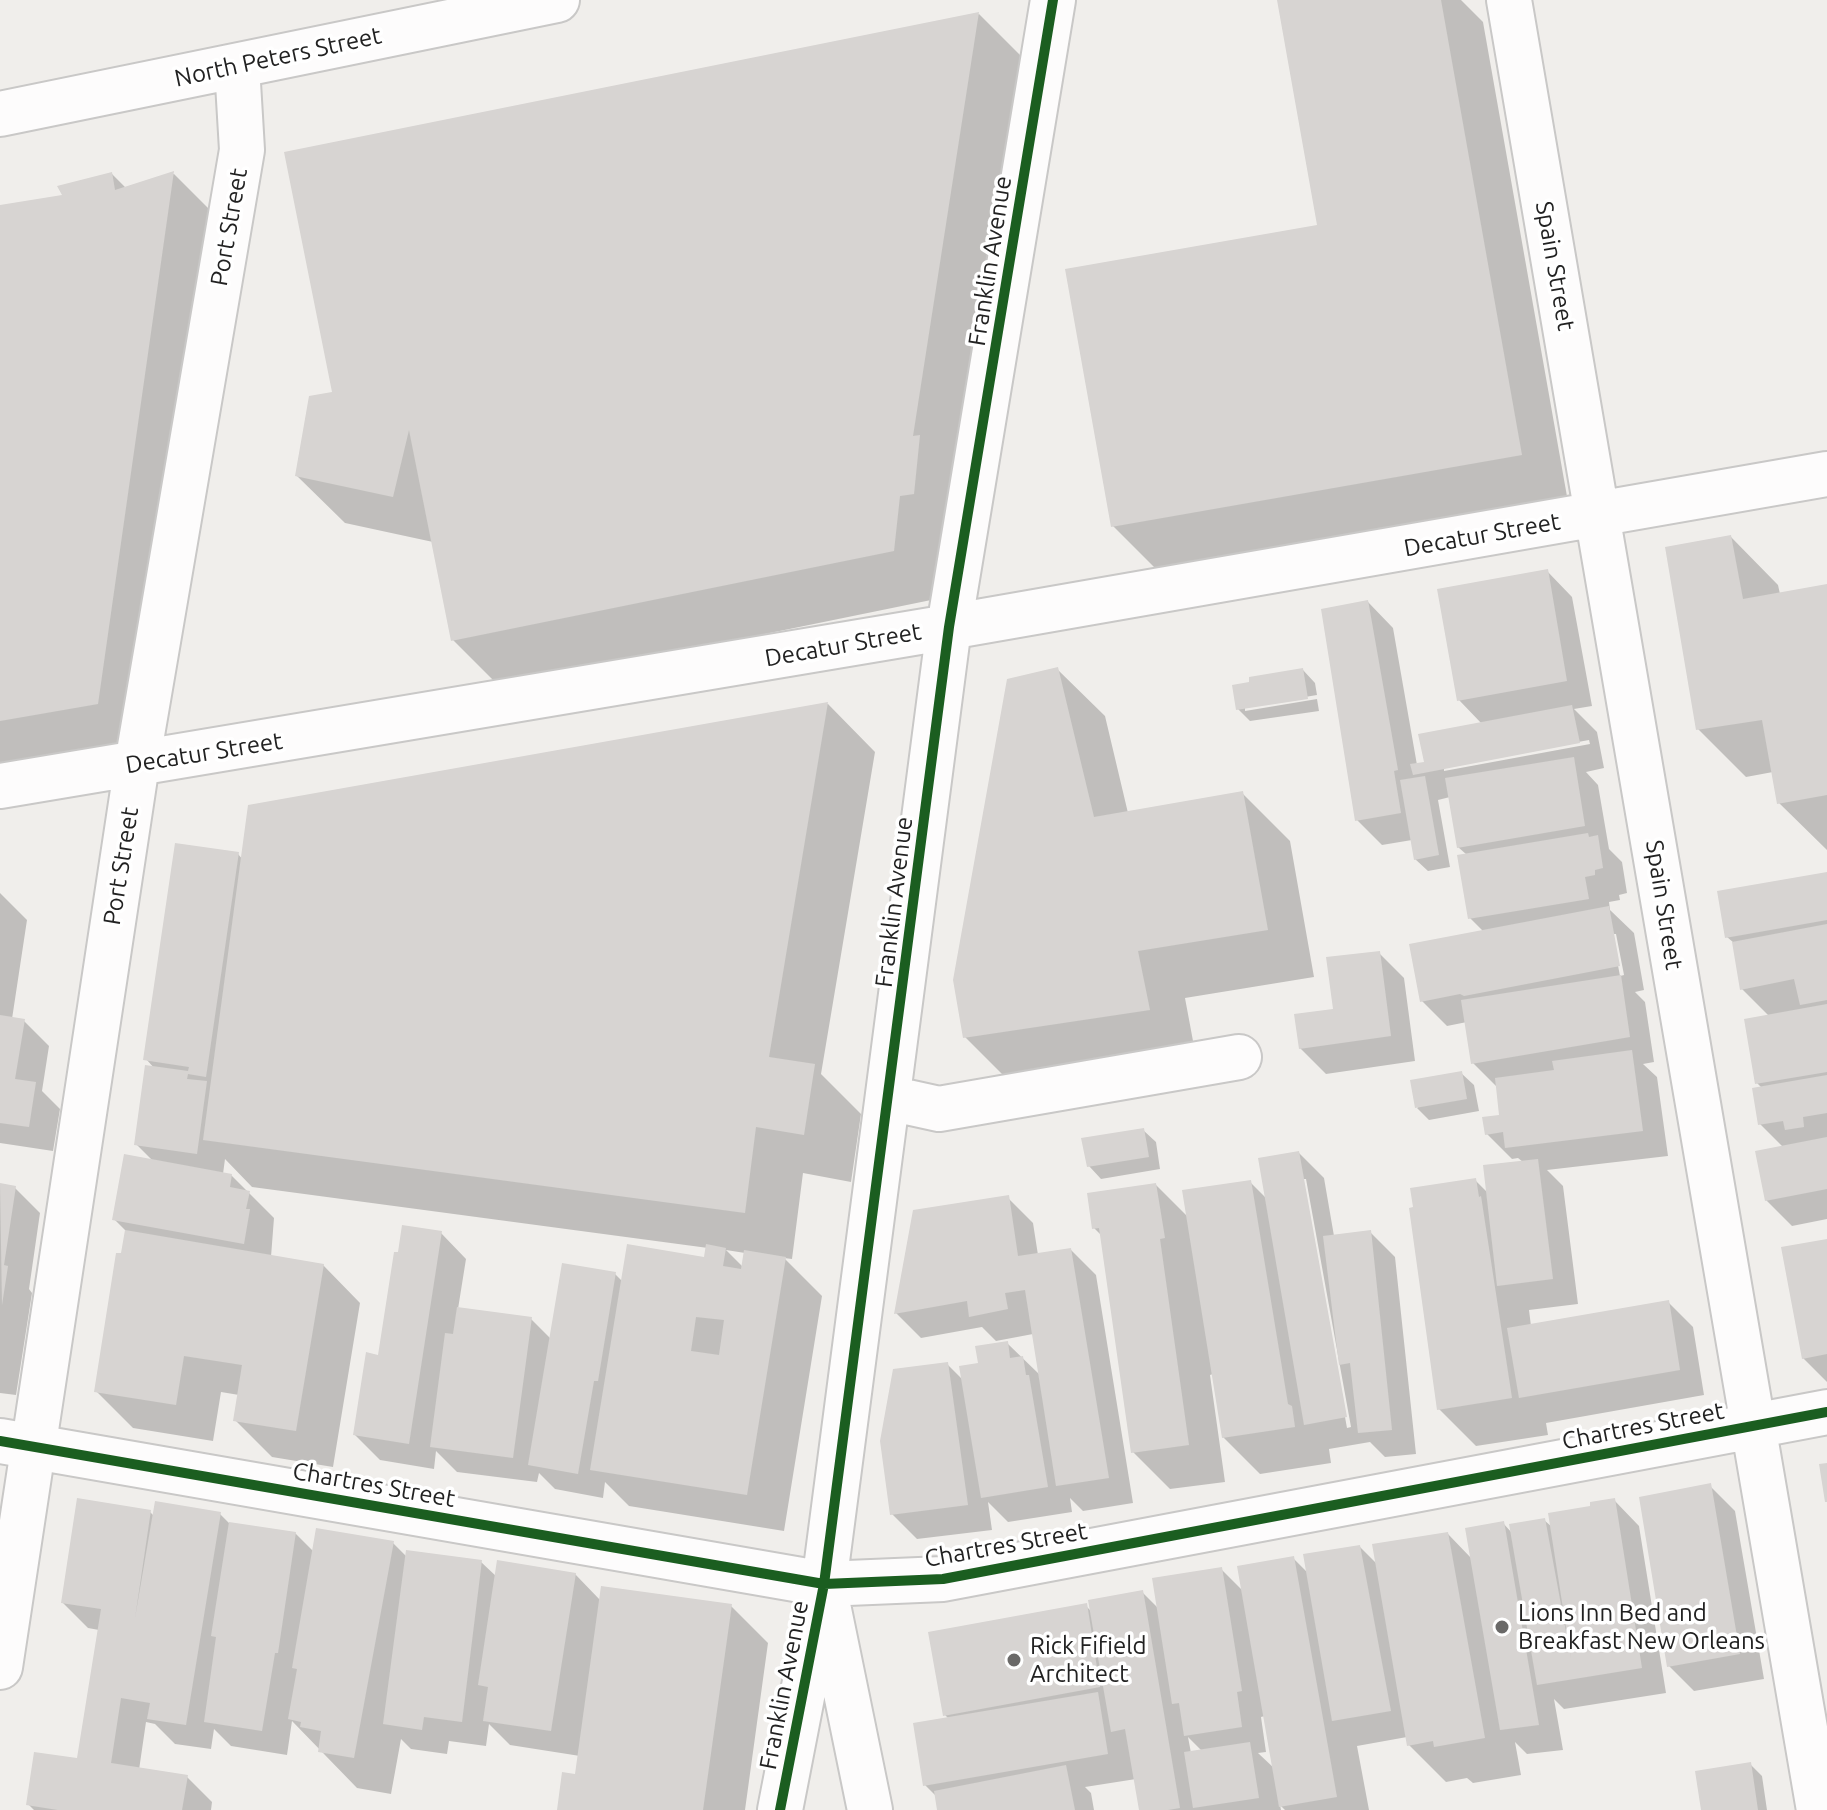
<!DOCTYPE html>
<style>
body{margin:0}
canvas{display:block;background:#f0eeeb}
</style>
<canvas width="1827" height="1810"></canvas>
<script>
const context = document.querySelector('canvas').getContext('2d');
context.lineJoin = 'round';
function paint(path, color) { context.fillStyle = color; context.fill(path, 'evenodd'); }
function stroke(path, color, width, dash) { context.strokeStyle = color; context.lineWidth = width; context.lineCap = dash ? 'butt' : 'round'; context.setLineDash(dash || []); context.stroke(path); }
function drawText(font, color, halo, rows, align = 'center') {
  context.font = font + ' Ubuntu,sans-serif'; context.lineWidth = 7; context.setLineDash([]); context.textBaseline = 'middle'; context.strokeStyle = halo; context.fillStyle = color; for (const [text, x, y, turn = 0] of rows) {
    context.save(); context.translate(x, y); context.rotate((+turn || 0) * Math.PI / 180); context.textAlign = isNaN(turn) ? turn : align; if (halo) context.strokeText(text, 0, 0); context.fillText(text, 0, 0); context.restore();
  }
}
const shadow = new Path2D(`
 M1288,0H1461L1483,22L1568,502L1160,573L1113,526L1319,227Z
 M979,14L1026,61L941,598L501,688L453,640L433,542L345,523L297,476L334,393Z
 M112,174L126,188L174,174L221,221L145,751L0,776V207L66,197Z
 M1731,537L1778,585L1780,594L1827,586V850L1779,803L1773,772L1746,777L1698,729Z
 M1547,571L1572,597L1592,706L1574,709L1597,732L1604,768L1586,772L1598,785L1609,849L1622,862L1627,893L1619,895L1620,900L1609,902L1610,910L1634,933L1644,990L1635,992L1645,1002L1654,1062L1643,1064L1657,1077L1668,1156L1547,1170L1563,1186L1578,1304L1529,1310L1531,1326L1668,1302L1693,1327L1704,1395L1546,1423L1548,1435L1476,1446L1439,1409L1475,1180L1488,1193L1523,1162L1518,1158L1512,1159L1487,1134L1502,1116L1498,1088L1473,1063L1467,1022L1447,1026L1422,1001L1484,932L1470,918L1467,855L1458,847L1450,797L1438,800L1450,867L1428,871L1415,859L1412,840L1382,845L1357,820L1368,602L1393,628L1417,765L1426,763L1482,724L1459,700ZM1589,740L1590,744L1444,771V767ZM1612,934H1616L1624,975L1620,976Z
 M1057,669L1105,716L1128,813L1242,793L1290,841L1314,977L1185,998L1196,1057L1012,1084L965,1037Z
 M1303,670L1315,683L1317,695L1245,707V711L1317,699L1319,711L1250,721L1238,709Z
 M828,704L875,752L821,1074L861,1114L851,1182L803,1173L792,1259L784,1258L822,1296L784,1531L629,1506L605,1482L603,1498L555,1489L539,1473L537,1482L457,1472L436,1451L434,1469L380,1460L355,1435L380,1357L441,1233L466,1259L458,1309L531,1319L551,1339L615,1274L623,1282L706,1259L708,1248L252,1187L225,1159L223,1174L231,1175L274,1218L271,1257L323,1265L360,1303L333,1467L272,1457L235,1420L239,1395L221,1392L213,1441L133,1428L96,1391L127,1232L114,1219L153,1161L137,1145L155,1069L146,1059L238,854L243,860L250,807ZM726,1250L745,1253L743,1267Z
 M1827,874V1219L1792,1226L1766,1200L1783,1147L1760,1124L1762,1088L1757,1083L1769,1016L1742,989L1734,943L1727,937Z
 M0,893L27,920L12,1019L24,1021L49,1046L42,1091L60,1109L53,1151L0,1143Z
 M1379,953L1404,978L1415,1061L1326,1074L1300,1048L1335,1011Z
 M1461,1073L1474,1085L1479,1111L1429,1120L1417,1108Z
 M1143,1130L1156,1142L1160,1169L1101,1179L1089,1166Z
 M1299,1153L1324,1178L1334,1236L1370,1232L1395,1257L1416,1454L1385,1457L1370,1442L1329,1449L1331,1463L1260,1474L1223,1437L1213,1374L1210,1375L1225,1482L1170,1489L1133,1452L1102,1236L1094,1228L1156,1185L1189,1218L1250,1182L1267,1199ZM1302,1179H1306L1351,1427L1347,1428Z
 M0,1185L15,1188L40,1213L29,1289L32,1293L16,1395L0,1393Z
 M1008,1198L1033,1223L1038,1255L1071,1250L1096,1275L1133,1503L1083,1511L1070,1498L1072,1512L1008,1522L988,1502L992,1530L917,1539L892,1514L947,1364L963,1380L1007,1343L1040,1375L1033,1334L996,1341L982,1327L921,1338L896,1313Z
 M1827,1241V1382L1803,1358Z
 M1710,1486L1735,1511L1764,1679L1694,1691L1669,1666Z
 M1614,1500L1639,1526L1666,1693L1564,1709L1554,1699L1563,1750L1527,1754L1515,1742L1521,1775L1473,1783L1467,1778L1446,1782L1409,1745L1407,1737L1357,1746L1369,1810H1285L1280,1805L1281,1810H1141L1136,1779L1085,1787L1091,1793L1094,1810H940L937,1797L925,1785L949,1719L945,1715L1086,1606L1092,1612L1142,1592L1159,1609L1221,1569L1243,1591L1293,1558L1308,1573L1360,1547L1377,1564L1448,1534L1472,1559L1503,1523L1512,1533L1544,1520L1552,1527ZM1265,1716L1275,1769L1258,1753L1266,1752L1261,1717ZM1188,1737L1202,1751L1191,1753Z
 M150,1512L154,1516L220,1514L230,1524L295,1533L314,1552L393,1543L407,1557L481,1562L497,1577L575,1574L601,1601L731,1606L768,1643L745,1810H559L577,1776L580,1756L510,1745L489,1724L486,1746L449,1741L447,1754L411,1749L401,1739L391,1794L357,1788L292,1721L287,1755L231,1746L214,1729L211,1749L175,1744L155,1724L146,1722L139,1770L187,1777L212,1802L211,1810H34L28,1804L78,1760L99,1630L88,1628L63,1603Z
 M1750,1764L1762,1776L1767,1810H1703Z`);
const building = new Path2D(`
 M1277,0H1441L1522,455L1111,527L1065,269L1317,225Z
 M979,12L913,436L920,435L914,494L900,496L894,551L451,641L409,430L393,497L295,476L309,396L332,392L284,152Z
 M174,171L98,704L0,721V205L62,195L57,186L112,172L115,190Z
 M1731,535L1743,599L1827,584V795L1777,804L1762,720L1696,730L1665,547Z
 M1548,569L1567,681L1457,701L1437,589Z
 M1368,600L1398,770L1394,771L1401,813L1355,821L1321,609Z
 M1058,667L1094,817L1243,791L1268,930L1138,951L1150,1010L963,1038L953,980L1007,679Z
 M1303,668L1308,699L1236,710L1232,685L1249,682V677Z
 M828,702L769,1057L815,1064L804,1135L756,1127L745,1213L203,1140L248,805Z
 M1572,705L1580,743L1413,775L1410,764L1424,762L1418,734Z
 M1574,757L1585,826L1457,848L1445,778Z
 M1425,776L1439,855L1414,860L1400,780Z
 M1588,833L1589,837L1598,835L1603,868L1595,870V875L1585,877L1589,899L1468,919L1457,855Z
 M175,843L239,852L206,1077L188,1074L187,1079L207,1081L197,1154L134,1145L145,1065L188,1071L189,1067L143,1060Z
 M1827,872V920L1725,938L1717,891Z
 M1609,906L1620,966L1464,996L1460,994L1420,1002L1409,944Z
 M1827,924V1000L1800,1005L1794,979L1740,990L1732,942Z
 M1380,951L1391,1036L1299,1049L1294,1014L1333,1009L1326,957Z
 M1621,975L1630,1037L1471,1064L1461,1000Z
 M1827,1004V1072L1755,1084L1744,1019Z
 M0,1015L25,1019L15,1079L36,1082L29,1127L0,1123Z
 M1632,1050L1643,1131L1505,1148L1503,1132L1485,1135L1482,1117L1499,1115L1495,1078L1554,1070L1552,1061Z
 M1462,1071L1467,1099L1415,1108L1410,1080Z
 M1827,1075V1113L1803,1117L1804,1127L1785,1130L1783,1121L1758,1125L1752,1088Z
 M1144,1128L1149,1157L1087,1167L1081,1138Z
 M1827,1137V1189L1765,1201L1755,1151Z
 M1299,1151L1347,1417L1304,1425L1258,1158Z
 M124,1154L232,1174L230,1187L250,1191L246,1209H250L244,1244L112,1220Z
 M1538,1159L1553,1279L1497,1286L1483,1165Z
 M1476,1178L1479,1197L1481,1196L1512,1398L1437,1410L1409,1208L1413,1207L1410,1188Z
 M1251,1180L1288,1404L1292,1406L1295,1427L1222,1438L1182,1190Z
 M0,1183L16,1186L4,1265L8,1266L2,1305Z
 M1156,1183L1165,1238L1160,1239L1189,1445L1131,1453L1099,1228L1092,1229L1087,1193Z
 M1009,1195L1018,1256L1071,1248L1109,1478L1056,1486L1025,1290L1005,1293L1008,1309L969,1317L967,1301L894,1314L913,1210Z
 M402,1225L442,1231L409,1444L353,1435L366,1352L378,1355L394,1252H398Z
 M125,1230L324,1264L296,1431L233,1421L242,1365L184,1356L176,1405L94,1392L116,1253H121Z
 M1371,1230L1392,1430L1358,1433L1350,1363L1339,1365L1323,1236Z
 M1827,1239V1354L1802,1359L1781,1247Z
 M627,1244L704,1257L706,1244L726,1248L723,1266L741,1269L744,1250L786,1257L747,1495L590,1470ZM696,1317L724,1320L719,1355L691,1351Z
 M562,1263L616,1272L598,1381H594L578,1474L528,1465Z
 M1669,1300L1680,1370L1519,1398L1507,1328Z
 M457,1307L532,1317L513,1458L430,1447L445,1333L453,1334Z
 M1008,1341L1010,1358L1023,1356L1026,1375H1029L1048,1487L981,1498L959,1366L978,1363L975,1346Z
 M948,1362L968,1505L890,1515L880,1441L893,1369Z
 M1827,1463V1502H1825L1819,1464Z
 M1711,1483L1740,1654L1667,1667L1639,1497Z
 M77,1498L151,1510L135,1618L155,1501L221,1512L186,1725L147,1719L150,1703L121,1698L111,1763L188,1775L182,1810H58L26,1805L34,1752L77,1758L101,1609L61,1603Z
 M1615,1498L1642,1668L1537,1685L1509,1524L1545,1518L1571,1659L1548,1513L1590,1506V1502Z
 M1504,1521L1539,1725L1500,1730L1465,1528Z
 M229,1522L296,1532L278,1653H275L262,1731L204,1722L216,1637L211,1636Z
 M316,1528L394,1541L354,1758L318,1752L321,1731L300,1727L301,1722L288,1719L297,1669L292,1668Z
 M1448,1532L1485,1738L1434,1747L1433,1741L1407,1746L1372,1544Z
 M1360,1545L1391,1711L1332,1721L1303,1554Z
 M406,1550L482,1560L462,1722L424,1717L422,1730L383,1724Z
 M1294,1556L1337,1797L1279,1807L1237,1566Z
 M497,1560L576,1573L551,1731L483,1721L488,1687L478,1685Z
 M1222,1567L1242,1691L1237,1692L1242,1727L1184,1736L1179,1703L1172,1704L1152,1578Z
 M601,1586L732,1604L703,1810H557L562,1772L575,1774Z
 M1143,1590L1180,1808L1168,1810H1139L1125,1729L1111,1732L1088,1600Z
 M1087,1603L1100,1687L943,1716L928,1632Z
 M1098,1692L1108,1754L923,1786L913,1723Z
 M1250,1742L1259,1798L1193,1808L1184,1752Z
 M1751,1762L1758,1810H1701L1695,1771Z
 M1066,1765L1075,1810H937L934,1791Z`);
const minor = new Path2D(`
 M1509,0C1614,603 1711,1207 1819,1810
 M0,114L557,0
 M0,786L949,627L1827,474
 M889,1098L939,1109L1239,1057
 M0,1441L824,1584L943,1579L1827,1412
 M828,1605L870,1810
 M0,1667L137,764L242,150L237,66
 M780,1810L824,1584L949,627L1053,0`);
const cycleway = new Path2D(`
 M0,1441L824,1584L943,1579L1827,1412
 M780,1810L824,1584L949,627L1053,0`);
const markers = [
 [1502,1627,8,"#6a6968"],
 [1014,1660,8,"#6a6968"]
];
const streetNames = [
 ["North Peters Street",278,57,-12],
 ["Port Street",229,227,-80],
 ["Franklin Avenue",990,261,-81],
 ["Spain Street",1555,266,80],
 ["Decatur Street",1482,535,-10],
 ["Decatur Street",843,645,-10],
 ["Decatur Street",204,753,-9],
 ["Port Street",121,866,-81],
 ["Franklin Avenue",894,902,-83],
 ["Spain Street",1664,905,81],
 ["Chartres Street",1643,1426,-11],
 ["Chartres Street",374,1485,10],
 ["Chartres Street",1006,1545,-10],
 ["Franklin Avenue",784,1685,-79]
];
const poiNames = [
 ["Lions Inn Bed and",1518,1613],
 ["Breakfast New Orleans",1518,1641],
 ["Rick Fifield",1030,1646],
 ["Architect",1030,1674]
];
paint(shadow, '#0003');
paint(building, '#d7d4d2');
stroke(minor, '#c9c8c7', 48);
stroke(minor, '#fdfcfc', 44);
stroke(cycleway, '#1b5e20', 10);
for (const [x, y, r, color] of markers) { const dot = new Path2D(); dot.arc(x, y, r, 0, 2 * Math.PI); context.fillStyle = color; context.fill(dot); stroke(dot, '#fff', 3); }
drawText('24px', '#222', '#fff', streetNames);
drawText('24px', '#222', '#fff', poiNames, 'left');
</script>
